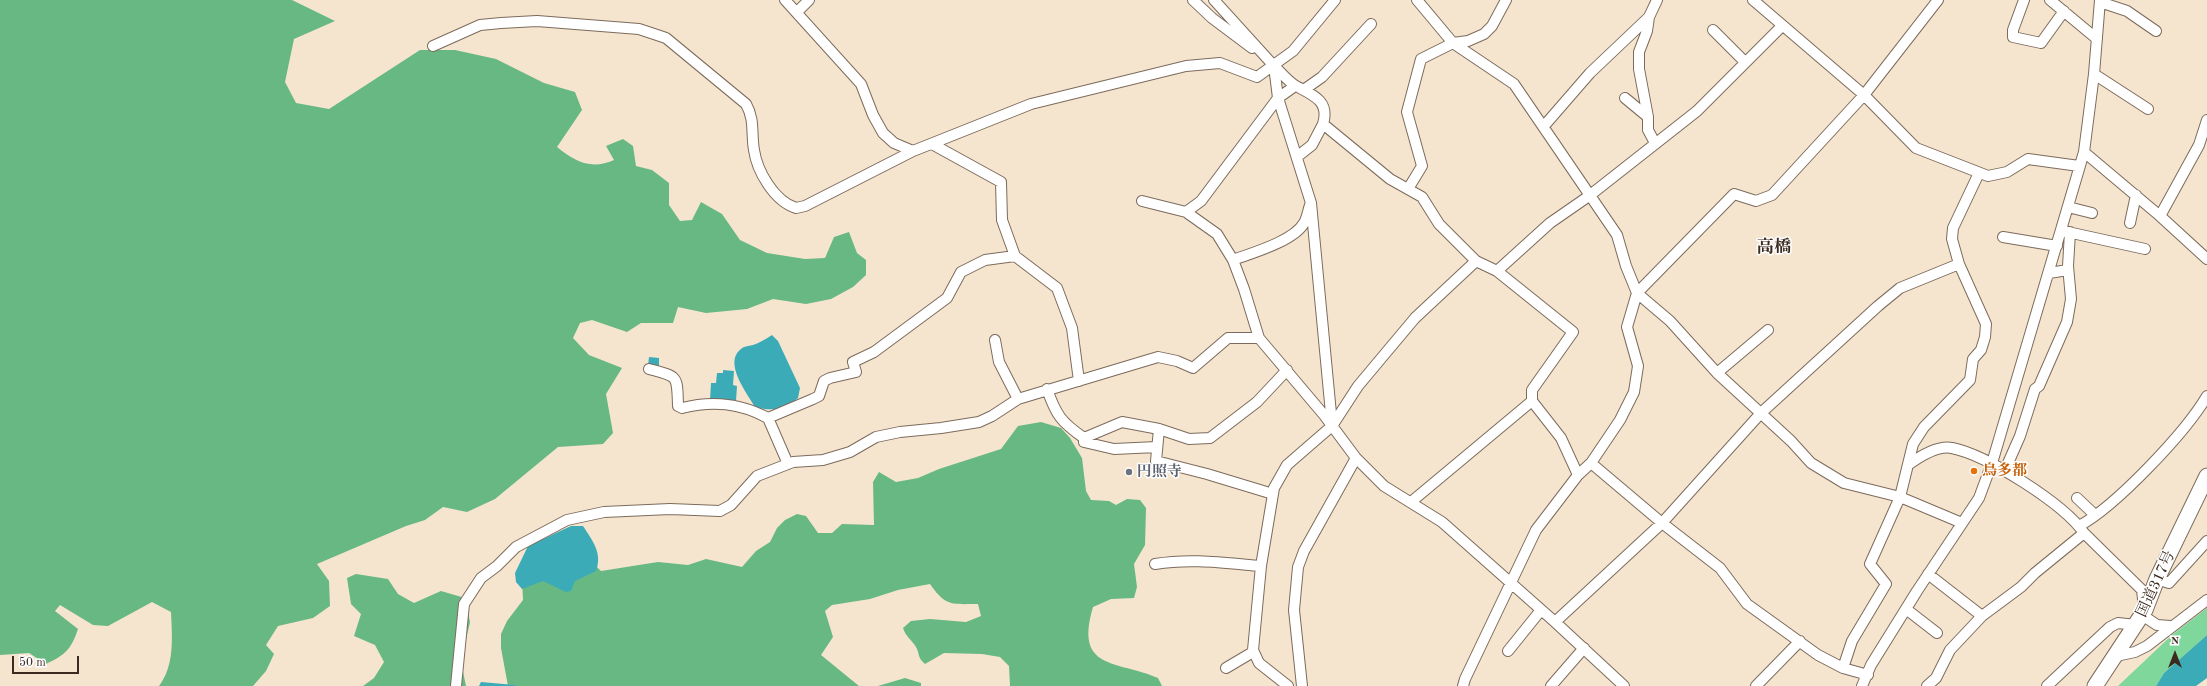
<!DOCTYPE html>
<meta charset="utf-8">
<style>
body{margin:0}
#map{position:relative;width:2207px;height:686px;overflow:hidden;background:#f6e5ce;font-family:"Old Standard TT",serif}
canvas{display:block}
.north{position:absolute;left:2155px;top:634px;width:40px;height:40px;-webkit-text-stroke:3px #fff;paint-order:stroke;rotate:0deg;font-size:11px;font-weight:700;line-height:16px;text-align:center;color:#3b2a1e}
.north::after{content:'';display:block;margin:auto;width:14px;height:18px;background:#3b2a1e;clip-path:polygon(50% 0,100% 100%,50% 72%,0 100%)}
.scale{position:absolute;left:12px;top:656px;width:67px;height:18px;box-sizing:border-box;border:2px solid #3b2a1e;border-top:0;padding-left:5px;font-size:12px;line-height:14px;white-space:nowrap;color:#3b2a1e;-webkit-text-stroke:3px #fff;paint-order:stroke}
</style>
<div id="map">
<canvas width="2207" height="686"></canvas>
<div class="north">N</div>
<div class="scale">50 m</div>
</div>
<script>
const context = document.querySelector('canvas').getContext('2d');
context.lineJoin = 'round';
function paint(path, color) { context.fillStyle = color; context.fill(path, 'evenodd'); }
function stroke(path, color, width, dash) { context.strokeStyle = color; context.lineWidth = width; context.lineCap = dash ? 'butt' : 'round'; context.setLineDash(dash || []); context.stroke(path); }
function drawText(font, color, halo, rows, align = 'center') {
  context.font = font + ' "Old Standard TT","Noto Serif JP",serif'; context.lineWidth = 3; context.setLineDash([]); context.textBaseline = 'middle'; context.strokeStyle = halo; context.fillStyle = color; for (const [text, x, y, turn = 0] of rows) {
    context.save(); context.translate(x, y); context.rotate((+turn || 0) * Math.PI / 180); context.textAlign = isNaN(turn) ? turn : align; if (halo) context.strokeText(text, 0, 0); context.fillText(text, 0, 0); context.restore();
  }
}
const green = new Path2D(`
 M2207,608V635L2164,673L2156,686H2118L2172,635Z`);
const forest = new Path2D(`
 M0,0H292L335,21L294,39L285,82L296,103L329,109L420,50H455L496,59L544,83L575,92L582,110L557,147C575,162 592,170 614,160L606,146L623,139L633,146L636,166L652,170L669,183V205L680,221L692,220L701,202L722,214L740,240L767,253L805,259L825,258L834,237L849,232L857,253L866,260V275L853,287L831,299L806,304L773,299L747,309L706,313L678,307L673,323H641L627,332L592,320L580,323L573,338L589,355L622,368L606,394L613,433L603,444L558,447L495,499L467,512L443,507L425,520L406,526L317,564L329,581L330,606L313,618L278,626L266,645L274,654L266,671L253,686H159C175,665 172,637 171,612L152,602L108,626L93,625L60,605L55,611L78,629C71,650 65,655 46,664L29,653L0,655Z
 M1041,422L1061,428L1070,438L1082,458L1086,491L1091,500L1109,501L1116,505L1127,499L1140,500L1146,508L1145,545L1134,564L1137,587L1134,598L1111,599L1093,607C1074,671 1117,660 1158,678L1162,686H1010L1009,666L1000,657L982,654L944,653L925,664C917,657 920,654 916,647C911,639 906,637 903,628L911,621L930,619L966,622L981,616L978,604C952,604 946,607 930,584L898,590L870,599L832,605L825,611L833,637L821,655L859,686H508L501,648V634L507,621L523,600L522,579L595,565L601,571L658,562L688,565L706,559L742,567L756,551L770,542L777,528L785,520L797,514L806,516L818,533H832L842,524L874,525L873,482L879,472L896,482L918,478L939,469L1001,449L1018,426Z
 M356,574L388,579L398,594L414,603L441,591L465,598L470,622L461,662L466,686H363L374,678L384,662L375,645L354,636L361,614L351,604L347,578Z
 M905,678L921,683V686H878Z`);
const water = new Path2D(`
 M772,335L778,341L800,388L798,398C785,409 772,412 755,407C748,394 720,360 744,347C746,346 750,346 753,345C759,343 766,339 772,335Z
 M649,357L659,358V366H648Z
 M723,370L734,371L733,385L737,386L736,401L710,400L711,383H716L717,373H723Z
 M571,526H583C592,540 603,553 596,571L575,581L571,591L566,592L543,581L522,589L516,582L515,573L528,546Z
 M2207,635V678L2196,686H2156L2164,673Z
 M481,682L515,685V686H479Z`);
const minor = new Path2D(`
 M785,0L861,84L873,115L883,133L894,143L913,151L1031,104L1186,66L1220,63L1257,77L1293,51L1335,0
 M1193,0L1212,18L1252,48
 M1214,0L1274,66L1278,98L1311,203L1332,424
 M1417,0L1453,43L1514,84L1617,235L1626,266L1637,293L1670,321L1717,373L1791,441L1811,463L1844,483L1900,497L1962,523
 M1753,0L1864,95L1916,148L1988,176L2007,172L2028,159L2079,166
 M2024,0L2013,30V37L2041,43L2064,11
 M2050,0L2097,39
 M2100,2L2127,11L2156,31
 M797,12L809,0
 M1649,17L1647,31L1639,52V69L1648,117V130L1655,143
 M1713,30L1745,62
 M433,46L480,25L501,23L537,21L639,29L666,38L746,104C755,120 751,133 754,150C757,171 774,201 796,208L805,206L913,151
 M1272,64C1280,71 1287,81 1296,86C1313,95 1330,101 1323,124
 M2094,74L2148,109
 M1295,86L1278,98L1201,201L1186,212L1217,234L1233,260L1244,289L1259,338L1324,415L1356,458L1384,486L1442,522L1555,622L1624,686
 M1305,89L1322,77L1371,24
 M1625,98L1648,117
 M1544,126L1590,73L1649,17L1657,0
 M932,144L1001,182L1002,220L1015,256L1057,288L1072,328L1079,381
 M2084,152L2160,216L2207,259
 M1298,156L1312,145L1323,124L1390,179L1422,197L1439,224L1476,261
 M1408,189L1422,166L1407,112L1421,59L1453,43L1468,41L1484,34L1492,26L1506,0
 M1142,201L1186,212
 M2068,207L2092,213
 M2160,216L2199,145L2207,120
 M2130,223L2136,195
 M2063,231L2145,249
 M2003,237L2057,246
 M1233,260C1252,253 1294,241 1304,223C1307,218 1308,211 1310,205
 M1497,271L1573,332L1532,390V401L1561,438L1578,475
 M2049,273L2068,270
 M995,340L999,362L1018,399
 M649,369C679,377 677,375 678,406L682,408C713,400 740,403 768,418
 M1717,373L1768,330
 M1047,389C1056,415 1061,422 1084,438V442L1114,449L1157,447
 M1159,429L1189,439L1210,438L1257,402L1287,370
 M1084,438L1122,422L1159,429L1156,461L1207,474L1273,494
 M1591,463L1662,523L1720,568L1747,604L1818,655L1843,668L1852,641L1886,584L1870,564L1900,497L1913,444L1924,427L1970,380L1973,359L1981,350L1985,337L1986,324L1959,264L1952,239L1953,228L1979,173
 M788,464L768,418L813,399L819,396L824,381L830,378L856,372L853,362L874,352L947,298L961,272L985,260L1015,256
 M1908,465C1919,457 1937,445 1952,448C1987,455 2064,504 2084,533L2142,590L2145,617L2157,625L2171,626
 M2005,470L2020,436L2035,389L2039,386L2067,322L2071,299L2068,266L2070,232
 M2077,498L2095,515
 M1411,502L1532,401
 M2079,526C2116,506 2185,433 2207,396
 M1155,564C1191,558 1225,563 1261,566
 M1928,574L1982,616
 M2157,579L2169,583L2207,541
 M1906,609L1937,633
 M1555,622L1662,523L1761,413L1878,306L1900,288L1959,264
 M1508,651L1541,610
 M2116,656L2135,652L2147,646L2207,600
 M1226,668L1253,652
 M1843,668L1868,675
 M456,686L464,604L481,578L497,566L516,547L567,520L604,512L670,509L720,511L731,505L757,476L793,462L823,460L850,452L876,437L900,432L941,428L979,422L992,416L1018,399L1158,357L1177,361L1193,368L1228,338H1259
 M1288,686L1259,663L1253,650L1261,566L1274,488L1287,465L1332,426L1358,386L1415,318L1476,261L1497,271L1550,223L1589,196L1697,111L1782,26
 M1302,686L1294,610L1298,567L1304,551L1356,458
 M1463,686L1465,679L1536,530L1578,475L1591,463L1620,420L1634,392L1638,366L1627,327L1637,293L1734,194L1756,201L1772,195L1864,95L1938,0
 M1551,686L1584,648
 M1756,686L1800,641
 M1862,686L1871,665L1917,591L1979,498L1992,463L2084,152L2094,74L2100,0
 M1927,686L1936,678L1950,650L1982,616L2021,587L2035,573L2084,533
 M2047,686L2110,627L2118,623L2136,625`);
const highway = new Path2D(`
 M2095,686L2145,610L2157,579L2207,476`);
const markers = [
 [1974,471,4,"#e8710a"],
 [1129,472,4,"#6b7280"]
];
const foodNames = [
 ["鳥多都",1982,471]
];
const worshipNames = [
 ["円照寺",1137,472]
];
const streetNames = [
 ["国道317号",2156,584,-65]
];
const quarterNames = [
 ["高橋",1774,248]
];
paint(green, '#7fd79b');
paint(forest, '#67b883');
paint(water, '#3bacb7');
stroke(minor, '#7c6b5c', 12);
stroke(highway, '#7c6b5c', 17);
stroke(minor, '#fff', 10);
stroke(highway, '#fff', 15);
for (const [x, y, r, color] of markers) { const dot = new Path2D(); dot.arc(x, y, r, 0, 2 * Math.PI); context.fillStyle = color; context.fill(dot); stroke(dot, '#fff', 1.5); }
drawText('bold 15px', '#c56008', '#fff', foodNames, 'left');
drawText('bold 15px', '#5b616d', '#fff', worshipNames, 'left');
drawText('15px', '#3b2a1e', '#fff', streetNames);
drawText('bold 17px', '#3b2a1e', '#fff', quarterNames);
</script>
